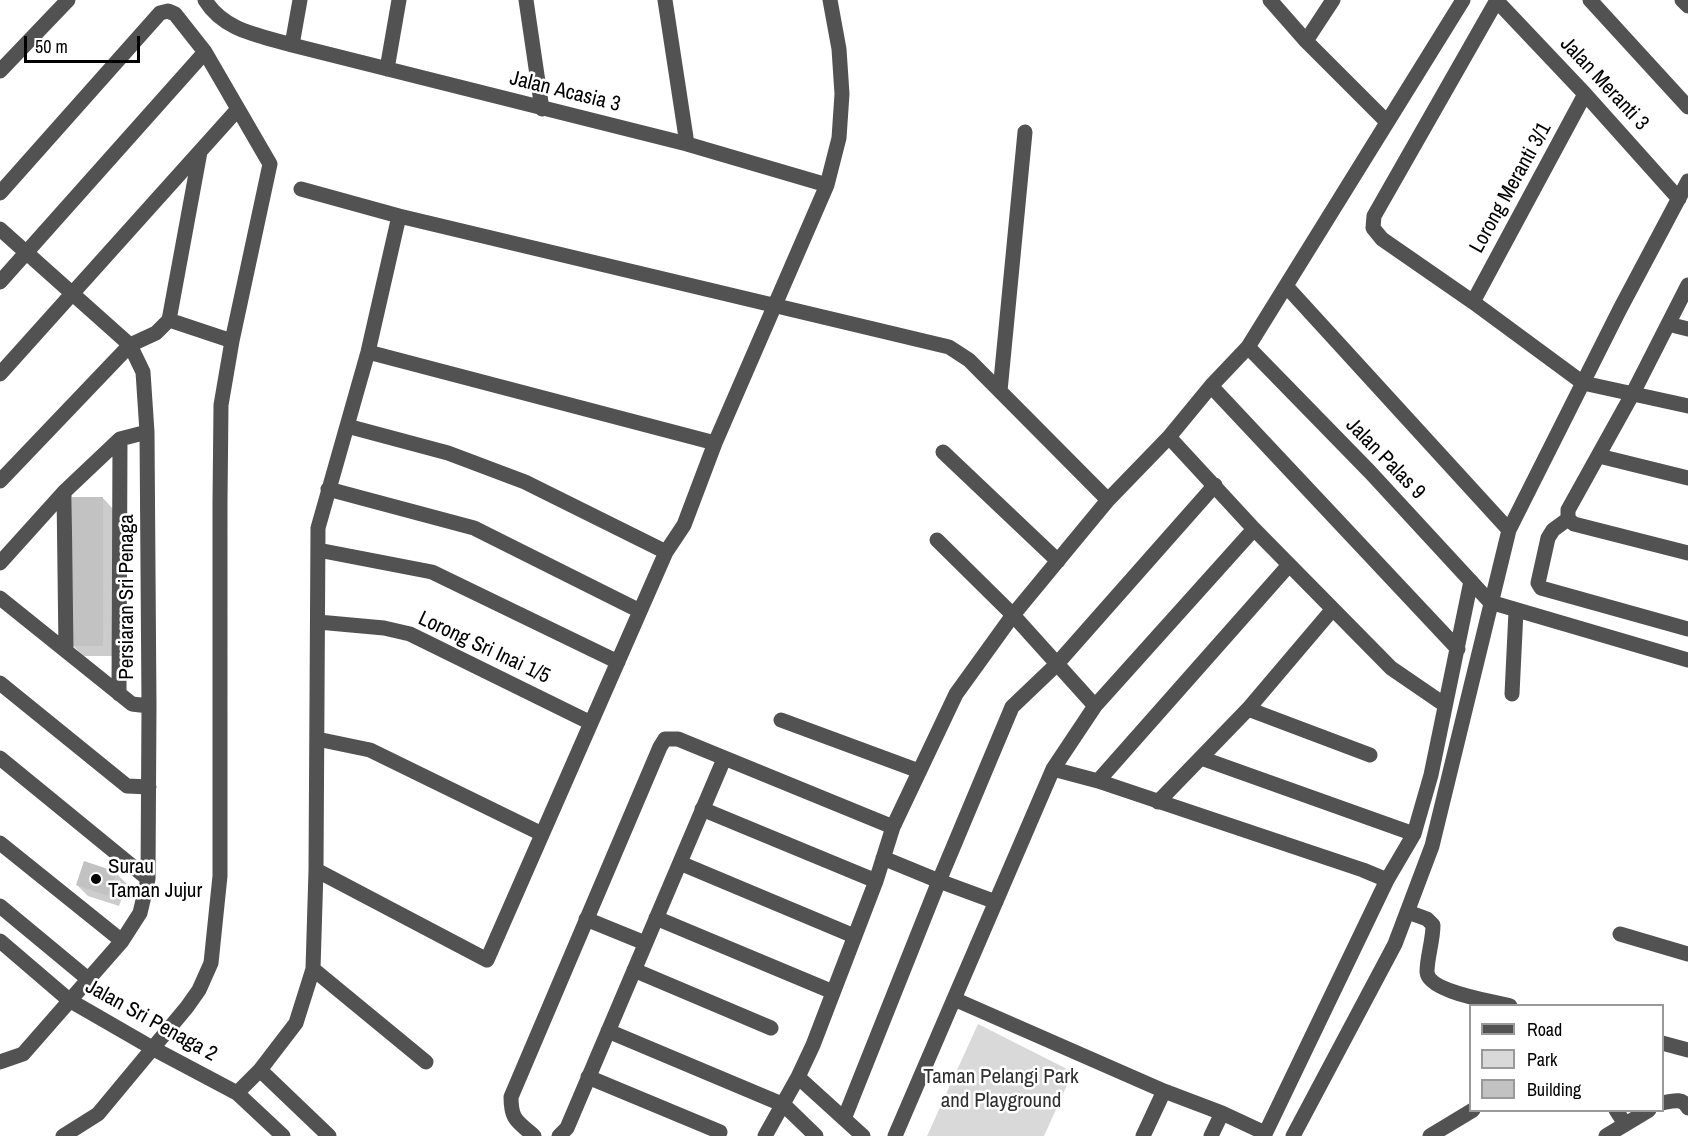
<!DOCTYPE html>
<style>
body{margin:0}
#map{position:relative;width:1688px;height:1136px;overflow:hidden;background:#fff;font-family:"Archivo Narrow",sans-serif}
canvas{display:block}
.legend{position:absolute;left:1469px;top:1004px;width:195px;height:108px;box-sizing:border-box;background:#fff;border:2px solid #999;margin:0;padding:8px 10px;list-style:none;font-size:18px;color:#000}
.legend li{display:flex;align-items:center;gap:12px;height:30px}
.legend b{width:30px;border:2px solid #999}
.scale{position:absolute;left:24px;top:36px;width:116px;height:27px;box-sizing:border-box;border:3px solid #000;border-top:0;padding-left:8px;font-size:18px;line-height:21px;white-space:nowrap;color:#000;-webkit-text-stroke:4px #fff;paint-order:stroke}
</style>
<div id="map">
<canvas width="1688" height="1136"></canvas>
<ul class="legend">
<li><b style="height:8px;background:#525252"></b>Road</li>
<li><b style="height:16px;background:#d9d9d9"></b>Park</li>
<li><b style="height:16px;background:#c2c2c2"></b>Building</li>
</ul>
<div class="scale">50 m</div>
</div>
<script>
const context = document.querySelector('canvas').getContext('2d');
context.lineJoin = 'round';
function paint(path, color) { context.fillStyle = color; context.fill(path, 'evenodd'); }
function stroke(path, color, width, dash) { context.strokeStyle = color; context.lineWidth = width; context.lineCap = dash ? 'butt' : 'round'; context.setLineDash(dash || []); context.stroke(path); }
function drawText(font, color, halo, rows, align = 'center') {
  context.font = font + ' "Archivo Narrow",sans-serif'; context.lineWidth = 5; context.setLineDash([]); context.textBaseline = 'middle'; context.strokeStyle = halo; context.fillStyle = color; for (const [text, x, y, turn = 0] of rows) {
    context.save(); context.translate(x, y); context.rotate((+turn || 0) * Math.PI / 180); context.textAlign = isNaN(turn) ? turn : align; if (halo) context.strokeText(text, 0, 0); context.fillText(text, 0, 0); context.restore();
  }
}
const green = new Path2D(`
 M978,1024L1073,1072L1044,1136H927Z`);
const shadow = new Path2D(`
 M103,498L113,509V656H84L73,646Z
 M116,873L127,884L119,906L88,896L77,885Z`);
const building = new Path2D(`
 M72,497H103V646H72Z
 M84,861L117,872L108,896L76,885Z`);
const minor = new Path2D(`
 M205,0C224,31 259,35 292,45L687,144L827,185
 M526,0L542,109
 M665,0L687,144
 M1270,0L1306,41L1387,122
 M1496,0L1585,94L1679,199
 M1497,0L1374,216L1373,228L1382,239L1473,302L1583,383L1688,406
 M1590,0L1688,107
 M1682,0L1688,6
 M1306,41L1333,0
 M292,45L300,0
 M387,69L399,0
 M0,71L68,0
 M301,189L399,216L949,347L969,360L1108,500
 M0,193L160,13L168,11L175,14L205,52L270,164L232,341L221,405L220,502V876L211,963L199,990L187,1007L98,1114L63,1136
 M0,229L130,345L143,372L147,432L149,706L148,879L140,913L122,941L23,1054L0,1062
 M0,282L205,52
 M1688,285L1633,393L1568,510V519L1574,524L1688,553
 M1286,286L1509,530
 M1473,302L1585,94
 M169,320L232,341
 M1668,324L1688,329
 M1248,347L1370,472L1490,602L1688,660
 M368,352L715,443
 M0,374L238,109
 M1211,386L1458,649
 M1000,391L1025,132
 M347,426L448,453L525,482L666,552
 M1169,437L1254,529L1391,668L1445,705
 M943,452L1058,561
 M1599,456L1688,478
 M0,481L130,345L156,333L169,320L200,152
 M328,489L474,528L640,611
 M64,492L66,651
 M1568,519L1553,530L1548,538L1538,583L1541,588L1688,629
 M937,540L1013,615L1095,706
 M318,550L432,572L618,662
 M0,563L64,492L120,439L147,432
 M0,598L132,704L149,706
 M318,622L384,628L410,634L591,723
 M0,683L127,786L149,787
 M119,694L120,439
 M1512,694L1516,611
 M1248,709L1370,755
 M781,720L919,771
 M317,739L370,750L542,834
 M0,758L148,879
 M1201,758L1414,834
 M1053,769L1098,781L1363,870L1387,880
 M1098,781L1289,565
 M1158,802L1248,709L1332,610
 M702,809L876,881
 M0,843L122,941
 M883,858L939,881L996,902
 M680,863L854,936
 M316,870L487,960L666,552L684,525L715,443L827,185L839,138L842,94L839,49L830,0
 M0,906L88,979
 M1408,912L1427,919L1433,925C1433,941 1427,957 1427,972C1428,992 1493,1001 1510,1006
 M656,918L833,992
 M586,919L645,943
 M1620,934L1688,954
 M0,941L69,1000L154,1049L237,1093L283,1136
 M313,969L426,1062
 M634,970L771,1028
 M954,999L1164,1091L1222,1113L1265,1133
 M608,1031L784,1105L816,1136
 M1662,1043L1688,1050
 M260,1070L329,1136
 M588,1077L720,1132
 M798,1077L863,1136
 M237,1093L260,1070L296,1023L313,969L316,870L318,528L368,352L399,216
 M1662,1103C1672,1101 1683,1097 1688,1108
 M1616,1110L1625,1124
 M844,1119L939,881L1012,707L1056,665L1215,485
 M534,1136C517,1121 511,1120 511,1097L660,747L665,739H678L893,827
 M559,1136L567,1128L724,759
 M765,1136L798,1077L813,1045L876,881L893,827L956,694L1013,615L1108,500L1169,437L1211,386L1248,347L1463,0
 M895,1136L1053,769L1095,706L1254,529
 M1143,1136L1164,1091
 M1211,1136L1222,1113
 M1264,1136L1387,880L1414,834L1431,775L1471,581
 M1293,1136L1395,944L1432,846L1509,530L1620,309L1688,181
 M1430,1136L1473,1110
 M1606,1136L1649,1110`);
const markers = [
 [96,879,6,"#000"]
];
const streetNames = [
 ["Jalan Meranti 3",1604,84,47],
 ["Jalan Acasia 3",565,92,14],
 ["Lorong Meranti 3/1",1511,188,-61],
 ["Jalan Palas 9",1385,459,46],
 ["Persiaran Sri Penaga",127,597,-90],
 ["Lorong Sri Inai 1/5",484,648,25],
 ["Jalan Sri Penaga 2",151,1021,29]
];
const poiNames = [
 ["Surau",108,867],
 ["Taman Jujur",108,891]
];
const parkNames = [
 ["Taman Pelangi Park",1001,1077],
 ["and Playground",1001,1101]
];
paint(green, '#d9d9d9');
paint(shadow, '#0003');
paint(building, '#c2c2c2');
stroke(minor, '#525252', 15);
for (const [x, y, r, color] of markers) { const dot = new Path2D(); dot.arc(x, y, r, 0, 2 * Math.PI); context.fillStyle = color; context.fill(dot); stroke(dot, '#fff', 2); }
drawText('21px', '#000', '#fff', streetNames);
drawText('21px', '#000', '#fff', poiNames, 'left');
drawText('21px', '#303030', '#fff', parkNames);
</script>
